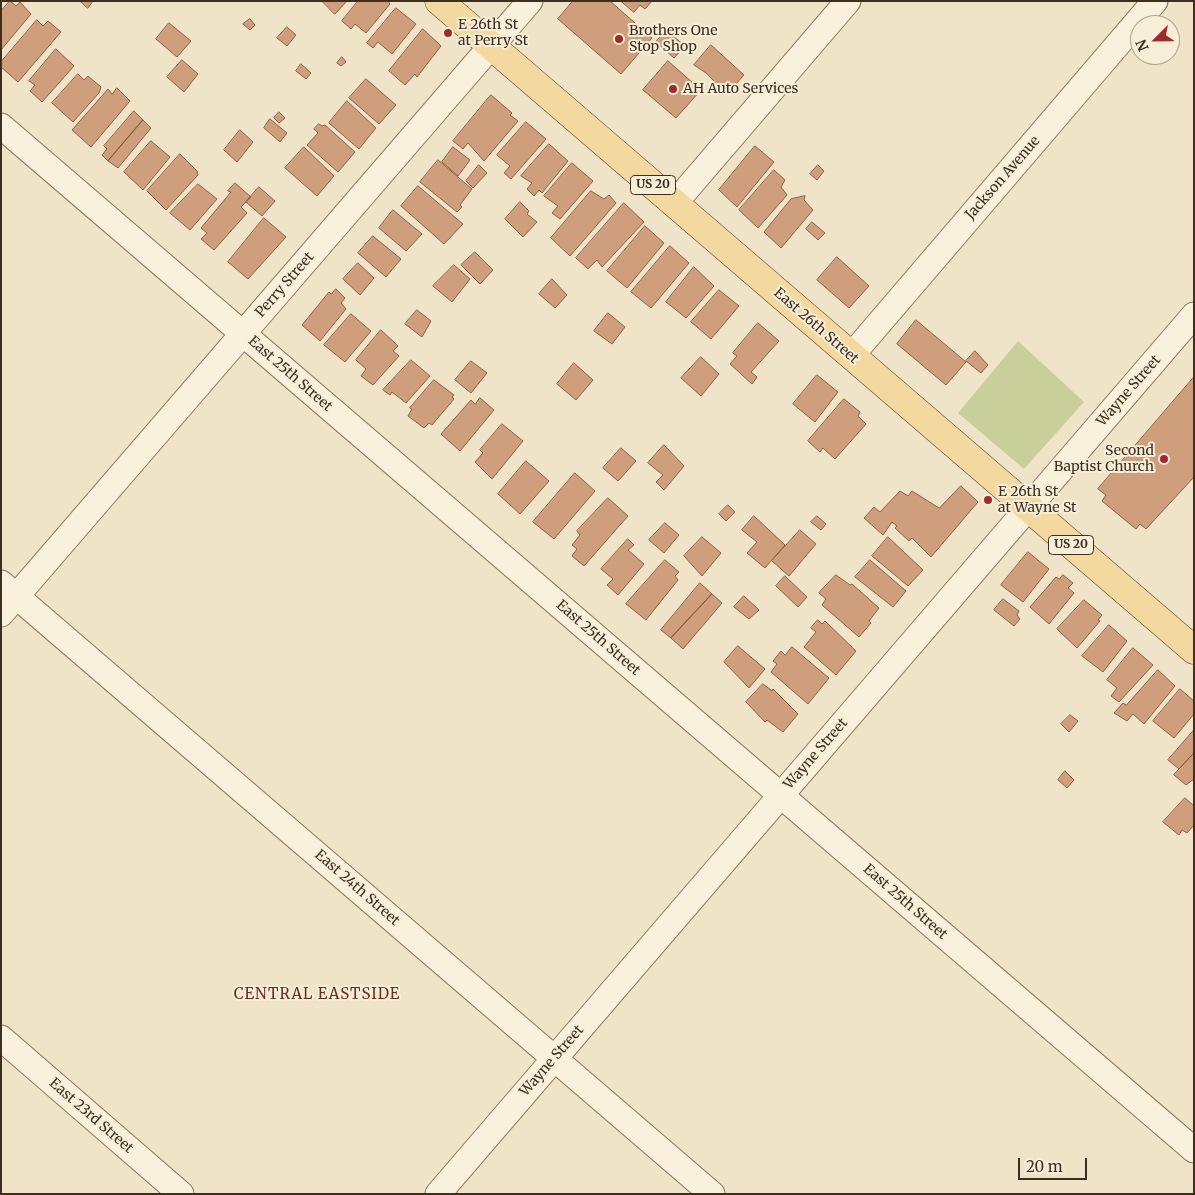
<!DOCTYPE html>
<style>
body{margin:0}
#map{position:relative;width:1195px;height:1195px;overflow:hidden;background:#f0e4c8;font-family:Merriweather,serif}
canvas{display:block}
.frame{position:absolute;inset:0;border:2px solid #3d2e20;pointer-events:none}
.north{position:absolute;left:1130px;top:15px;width:50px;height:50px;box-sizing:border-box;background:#f7eed8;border:1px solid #ada18e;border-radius:50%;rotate:247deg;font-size:14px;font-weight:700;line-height:20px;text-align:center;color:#3d2e20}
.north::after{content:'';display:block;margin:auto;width:18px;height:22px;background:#9e2a2b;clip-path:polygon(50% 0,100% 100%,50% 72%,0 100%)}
.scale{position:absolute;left:1018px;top:1158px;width:69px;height:22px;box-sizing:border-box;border:2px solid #3d2e20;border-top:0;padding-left:6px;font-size:15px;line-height:18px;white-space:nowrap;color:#3d2e20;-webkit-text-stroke:4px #f7eed8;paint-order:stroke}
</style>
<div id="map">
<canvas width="1195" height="1195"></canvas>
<div class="frame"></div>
<div class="north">N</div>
<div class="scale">20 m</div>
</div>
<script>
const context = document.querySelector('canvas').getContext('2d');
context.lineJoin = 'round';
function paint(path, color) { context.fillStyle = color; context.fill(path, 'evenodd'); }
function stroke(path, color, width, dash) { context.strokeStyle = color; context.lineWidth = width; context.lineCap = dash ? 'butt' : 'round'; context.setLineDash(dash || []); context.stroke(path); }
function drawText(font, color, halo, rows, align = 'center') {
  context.font = font + ' Merriweather,serif'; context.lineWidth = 4; context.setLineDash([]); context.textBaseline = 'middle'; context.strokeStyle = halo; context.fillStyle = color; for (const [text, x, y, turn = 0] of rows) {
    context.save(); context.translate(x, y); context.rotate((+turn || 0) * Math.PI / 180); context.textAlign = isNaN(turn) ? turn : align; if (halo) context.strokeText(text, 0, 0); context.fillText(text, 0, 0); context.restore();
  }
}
const green = new Path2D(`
 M1018,341L1084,402L1024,469L958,413Z`);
const building = new Path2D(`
 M10,1L16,6L20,2L31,14L1,50V11Z
 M80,1H93L88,8Z
 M322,1H347L335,14Z
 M358,1H388L390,4L366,33L355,24L351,29L342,21Z
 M573,1H610L652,38L621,74L558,19Z
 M621,1H652L645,9L640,5L634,12Z
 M396,8L416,24L392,54L378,42L373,48L367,43Z
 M250,19L255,25L250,30L243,24Z
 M37,20L43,26L48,21L61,32L18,82L1,67V62Z
 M169,23L191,41L177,57L156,39Z
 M287,27L296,35L287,46L277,38Z
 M423,29L441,46L417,77L415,74L405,85L389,71Z
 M666,30L685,46L674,58L656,42Z
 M711,45L744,75L727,94L706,73L694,65Z
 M56,49L74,66L42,102L30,91L35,85L29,81Z
 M342,57L346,62L341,66L337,63Z
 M182,60L198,74L184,92L167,77Z
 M668,61L701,90L676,118L643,90Z
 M301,64L311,73L306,79L296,71Z
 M78,74L84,80L88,76L101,87L99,93L73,122L52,103Z
 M366,79L396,105L379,124L349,98Z
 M117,88L130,101L91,147L72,130L108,89L112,94Z
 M491,95L512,113L510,115L518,121L484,161L468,143L463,149L453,141Z
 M347,101L376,128L359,149L329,123Z
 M134,111L143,120L108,161L102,155L107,149L104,146Z
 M279,112L285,118L279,123L274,118Z
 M270,119L287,133L280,142L264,128Z
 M143,120L151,128L118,168L108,161Z
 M526,122L546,139L511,179L504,173L510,166L497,155Z
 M319,124L322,126L325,125L355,152L338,172L307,145L318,133L314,129Z
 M240,130L253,142L237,162L224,150Z
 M151,141L170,157L143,190L124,172Z
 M549,144L568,161L542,193L539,190L534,196L527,189L532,183L521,176Z
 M755,146L774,162L737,207L719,190Z
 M304,147L334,176L317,196L285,168Z
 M453,147L470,160L458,176L442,162Z
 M180,154L197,171L198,175L166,210L147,191Z
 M438,160L472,189L460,205L462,207L457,212L420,182Z
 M572,163L593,181L560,219L552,213L558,206L544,196Z
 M479,165L487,173L473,188L466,181Z
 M818,165L824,171L817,180L810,174Z
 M774,170L785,180L781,187L787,195L758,228L739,210Z
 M235,183L251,197L241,207L247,213L214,250L201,239L207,233L201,228L231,192L228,191Z
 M198,184L217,199L190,230L170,213Z
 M418,186L463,224L444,244L401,206Z
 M259,187L275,201L262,216L246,202Z
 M591,191L604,199L609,195L616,203L570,256L551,238Z
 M805,196L804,200L813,210L781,248L764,232L791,199Z
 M520,202L529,211L527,214L537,222L523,237L505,219Z
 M624,203L644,222L602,267L597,260L588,269L576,258Z
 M393,210L422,234L406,251L379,228Z
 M264,218L286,237L248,279L228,262Z
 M812,222L825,233L818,240L806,229Z
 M645,226L664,243L627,288L607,271Z
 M373,236L401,259L386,277L358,253Z
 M670,246L689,263L651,308L631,292Z
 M475,252L493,270L480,284L461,265Z
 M837,257L869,286L849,308L817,280Z
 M358,263L374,278L360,295L343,279Z
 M454,265L470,279L452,302L433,286Z
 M694,267L714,286L686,318L666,302Z
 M552,279L567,295L555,308L539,294Z
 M336,289L345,298L341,303L346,309L320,341L302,325L329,292L331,294Z
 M719,290L739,306L711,339L691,322Z
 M417,310L431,321L422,337L405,324Z
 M608,313L625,327L612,344L594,331Z
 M351,314L371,331L345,362L324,345Z
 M916,320L966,362L946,385L897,344Z
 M758,323L779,341L751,372L757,377L752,384L730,364L737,356L733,353Z
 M381,330L398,346L393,351L399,356L373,385L361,376L366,369L356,360Z
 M975,351L988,365L981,373L966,361Z
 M701,357L719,374L701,396L681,378Z
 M411,360L430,376L406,403L392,392L390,395L383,390Z
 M471,361L487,373L471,393L455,380Z
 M574,363L593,380L576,400L557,384Z
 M817,375L838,392L815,422L793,404Z
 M1194,377V477L1146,529L1140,524L1136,529L1102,501L1106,495L1098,489Z
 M434,380L454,395L452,397L454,399L432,425L429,423L424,428L408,416L412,409L410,408Z
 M480,398L494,410L460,451L441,434L471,400L475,404Z
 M844,399L860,412L858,416L866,424L835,459L823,448L820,452L808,441Z
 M502,424L523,441L492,479L475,462L483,453L480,450Z
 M664,445L684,466L664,490L656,482L663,475L648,463Z
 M621,448L636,461L618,481L603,468Z
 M526,461L549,481L520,514L498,494Z
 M575,473L595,491L554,539L533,522Z
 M961,486L978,502L931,557L912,538L909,541L895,528L897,526L892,522L883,535L864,518L874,507L880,512L900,491L908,496L912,491L939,508Z
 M608,498L628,516L584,566L572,556L577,549L572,545L580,535L577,531Z
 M728,505L735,512L726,521L719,514Z
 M754,516L785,545L765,568L747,553L757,542L742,530Z
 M817,516L826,524L821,530L811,522Z
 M665,523L679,535L664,553L649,540Z
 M800,530L816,544L789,576L772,561Z
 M702,537L721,553L702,576L684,556Z
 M888,537L923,570L908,586L872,556Z
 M628,539L634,545L628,550L644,564L618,595L607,585L613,579L601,569Z
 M1028,552L1049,569L1023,602L1001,585Z
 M665,560L679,572L675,576L678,580L646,620L626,604Z
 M870,560L906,591L893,607L855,577Z
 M836,575L850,585L852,584L879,608L869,621L871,623L859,637L822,605L826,599L819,593Z
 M1063,575L1073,583L1068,588L1074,593L1049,624L1030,607L1056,577L1059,579Z
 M785,576L807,597L798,607L776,586Z
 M700,583L712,594L671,638L661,630Z
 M712,594L722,603L683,649L671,638Z
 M744,596L759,610L749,619L734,607Z
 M1003,599L1019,611L1017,615L1020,619L1014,626L994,610Z
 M1084,600L1102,615L1098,620L1100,621L1077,648L1057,629Z
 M818,620L822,624L825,621L856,651L836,675L804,647L816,632L811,628Z
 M1109,625L1127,641L1103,672L1082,656Z
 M738,646L765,669L749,688L724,662Z
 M792,647L829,678L808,704L771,672L777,664L773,661L781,651L785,655Z
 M1133,648L1153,665L1119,702L1111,696L1117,688L1107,680Z
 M1158,670L1175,686L1144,724L1133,714L1127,721L1114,713L1123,703L1126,705Z
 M763,684L772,691L773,689L798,714L783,732L767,720L765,722L746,702Z
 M1180,689L1194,701V714L1174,738L1153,721Z
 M1070,715L1078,721L1069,732L1061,724Z
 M1194,730V753L1179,769L1168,760Z
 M1194,753V779L1186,785L1174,775Z
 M1065,771L1074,780L1067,788L1058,780Z
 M1185,798L1194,806V825L1187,833L1182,830L1179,835L1163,822Z`);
const minor = new Path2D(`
 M1,126L1194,1150
 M674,204L848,1
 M851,356L1155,1
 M1,583L712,1194
 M1,614L530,1
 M1,1038L181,1194
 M438,1194L1194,315`);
const major = new Path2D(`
 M439,1L1194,650`);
const markers = [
 [448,33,5,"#9e2a2b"],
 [619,39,5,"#9e2a2b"],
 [673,89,5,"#9e2a2b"],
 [1164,459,5,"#9e2a2b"],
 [988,500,5,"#9e2a2b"]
];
const shields = [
 [653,185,45],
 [1071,545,45]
];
const shieldNames = [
 ["US 20",653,185],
 ["US 20",1071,545]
];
const poiNames = [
 ["E 26th St",458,25],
 ["at Perry St",458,41],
 ["Brothers One",629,31],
 ["Stop Shop",629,47],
 ["AH Auto Services",683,89],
 ["Second",1154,451,"right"],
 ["Baptist Church",1154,467,"right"],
 ["E 26th St",998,492],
 ["at Wayne St",998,508]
];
const streetNames = [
 ["Jackson Avenue",1003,178,-49],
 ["Perry Street",285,285,-49],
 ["East 26th Street",816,326,41],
 ["East 25th Street",290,374,41],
 ["Wayne Street",1129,391,-49],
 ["East 25th Street",598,638,41],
 ["Wayne Street",816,754,-49],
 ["East 24th Street",357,888,41],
 ["East 25th Street",905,902,41],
 ["Wayne Street",552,1061,-49],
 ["East 23rd Street",91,1116,41]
];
const neighbourhoodNames = [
 ["CENTRAL EASTSIDE",317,995]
];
paint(green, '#c9cf9b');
paint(building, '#cf9f7d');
stroke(building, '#8d5f41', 1);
stroke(minor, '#8d765c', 27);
stroke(major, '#5b4430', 29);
stroke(minor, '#faf1dc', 25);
stroke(major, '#f3d9a0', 28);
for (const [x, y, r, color] of markers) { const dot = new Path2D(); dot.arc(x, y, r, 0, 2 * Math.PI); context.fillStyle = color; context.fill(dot); stroke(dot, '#f7eed8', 2); }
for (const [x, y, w] of shields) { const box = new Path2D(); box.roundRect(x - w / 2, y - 9.5, w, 19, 4); context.fillStyle = '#f7eed8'; context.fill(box); stroke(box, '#3d2e20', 1); }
drawText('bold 12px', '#3d2e20', null, shieldNames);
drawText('14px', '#3d2e20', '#f7eed8', poiNames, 'left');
drawText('14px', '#3d2e20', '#f7eed8', streetNames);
context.letterSpacing = '1px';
drawText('15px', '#6b2e1e', '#f7eed8', neighbourhoodNames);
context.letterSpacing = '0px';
</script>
